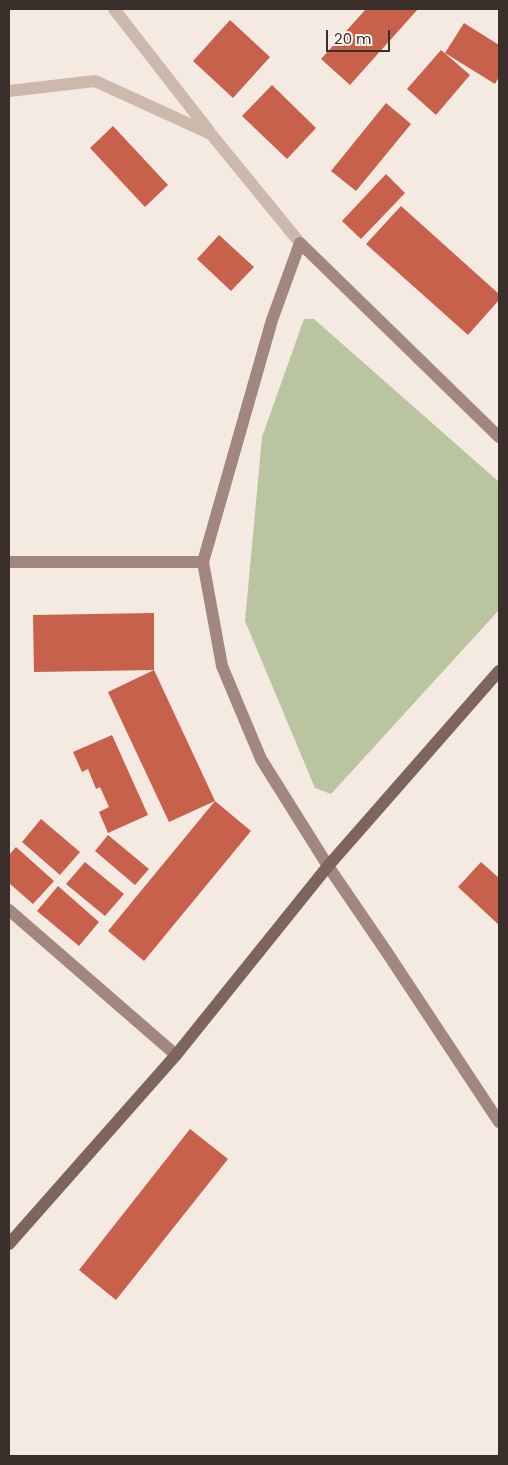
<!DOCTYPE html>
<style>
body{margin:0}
#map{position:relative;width:508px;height:1465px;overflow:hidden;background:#f4eae1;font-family:Poppins,sans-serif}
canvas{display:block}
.frame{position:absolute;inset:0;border:10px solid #3b2f2b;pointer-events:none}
.scale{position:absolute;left:326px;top:30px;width:64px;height:22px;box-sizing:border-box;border:2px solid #3b2f2b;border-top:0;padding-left:6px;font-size:15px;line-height:18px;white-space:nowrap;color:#3b2f2b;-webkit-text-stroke:4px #fbf4ee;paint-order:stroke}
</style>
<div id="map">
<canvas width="508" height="1465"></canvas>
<div class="frame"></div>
<div class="scale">20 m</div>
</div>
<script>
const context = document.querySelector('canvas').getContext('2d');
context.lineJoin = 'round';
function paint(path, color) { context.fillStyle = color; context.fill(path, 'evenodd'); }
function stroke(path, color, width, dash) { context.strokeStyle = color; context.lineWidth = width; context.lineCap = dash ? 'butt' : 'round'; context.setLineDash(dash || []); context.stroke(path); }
const green = new Path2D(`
 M304,319H314L499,482V610L331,794L315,788L245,621L262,437Z`);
const building = new Path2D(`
 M366,9H418L350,85L321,59Z
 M230,20L270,57L233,98L193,61Z
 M464,23L499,45V77L495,84L445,53Z
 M441,50L470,75L436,115L407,89Z
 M272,85L316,128L287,159L242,116Z
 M386,103L411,124L356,191L331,171Z
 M113,126L168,185L145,207L90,148Z
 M386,174L405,193L361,239L342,221Z
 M401,206L499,294V300L468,335L366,244Z
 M219,235L254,267L231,291L197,259Z
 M154,613V670L215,801L169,822L108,692L154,670L34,672L33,615Z
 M112,735L148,815L108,833L99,812L109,807L100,787L96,789L88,769L82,772L73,752Z
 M215,801L251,831L144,961L108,931Z
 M41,819L80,852L60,875L22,842Z
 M108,835L149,869L135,885L95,851Z
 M16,847L54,881L33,904L9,883V855Z
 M85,862L124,894L105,916L66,884Z
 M481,862L499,878V925L458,887Z
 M58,886L99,922L79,946L37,911Z
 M190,1129L228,1159L116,1300L79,1270Z`);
const street = new Path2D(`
 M114,9L209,131
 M9,91L95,81L211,134L300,243`);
const secondary = new Path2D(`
 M499,437L300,243L272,320L203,562L222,666L261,759L328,866L386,951L499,1122
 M9,562H203
 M9,910L176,1055`);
const primary = new Path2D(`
 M9,1244L176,1055L328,866L499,671`);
paint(green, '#bac4a0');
paint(building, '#c7614c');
stroke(street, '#cdb9ac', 12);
stroke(secondary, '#a1877d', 12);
stroke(primary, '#7d655c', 12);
</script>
